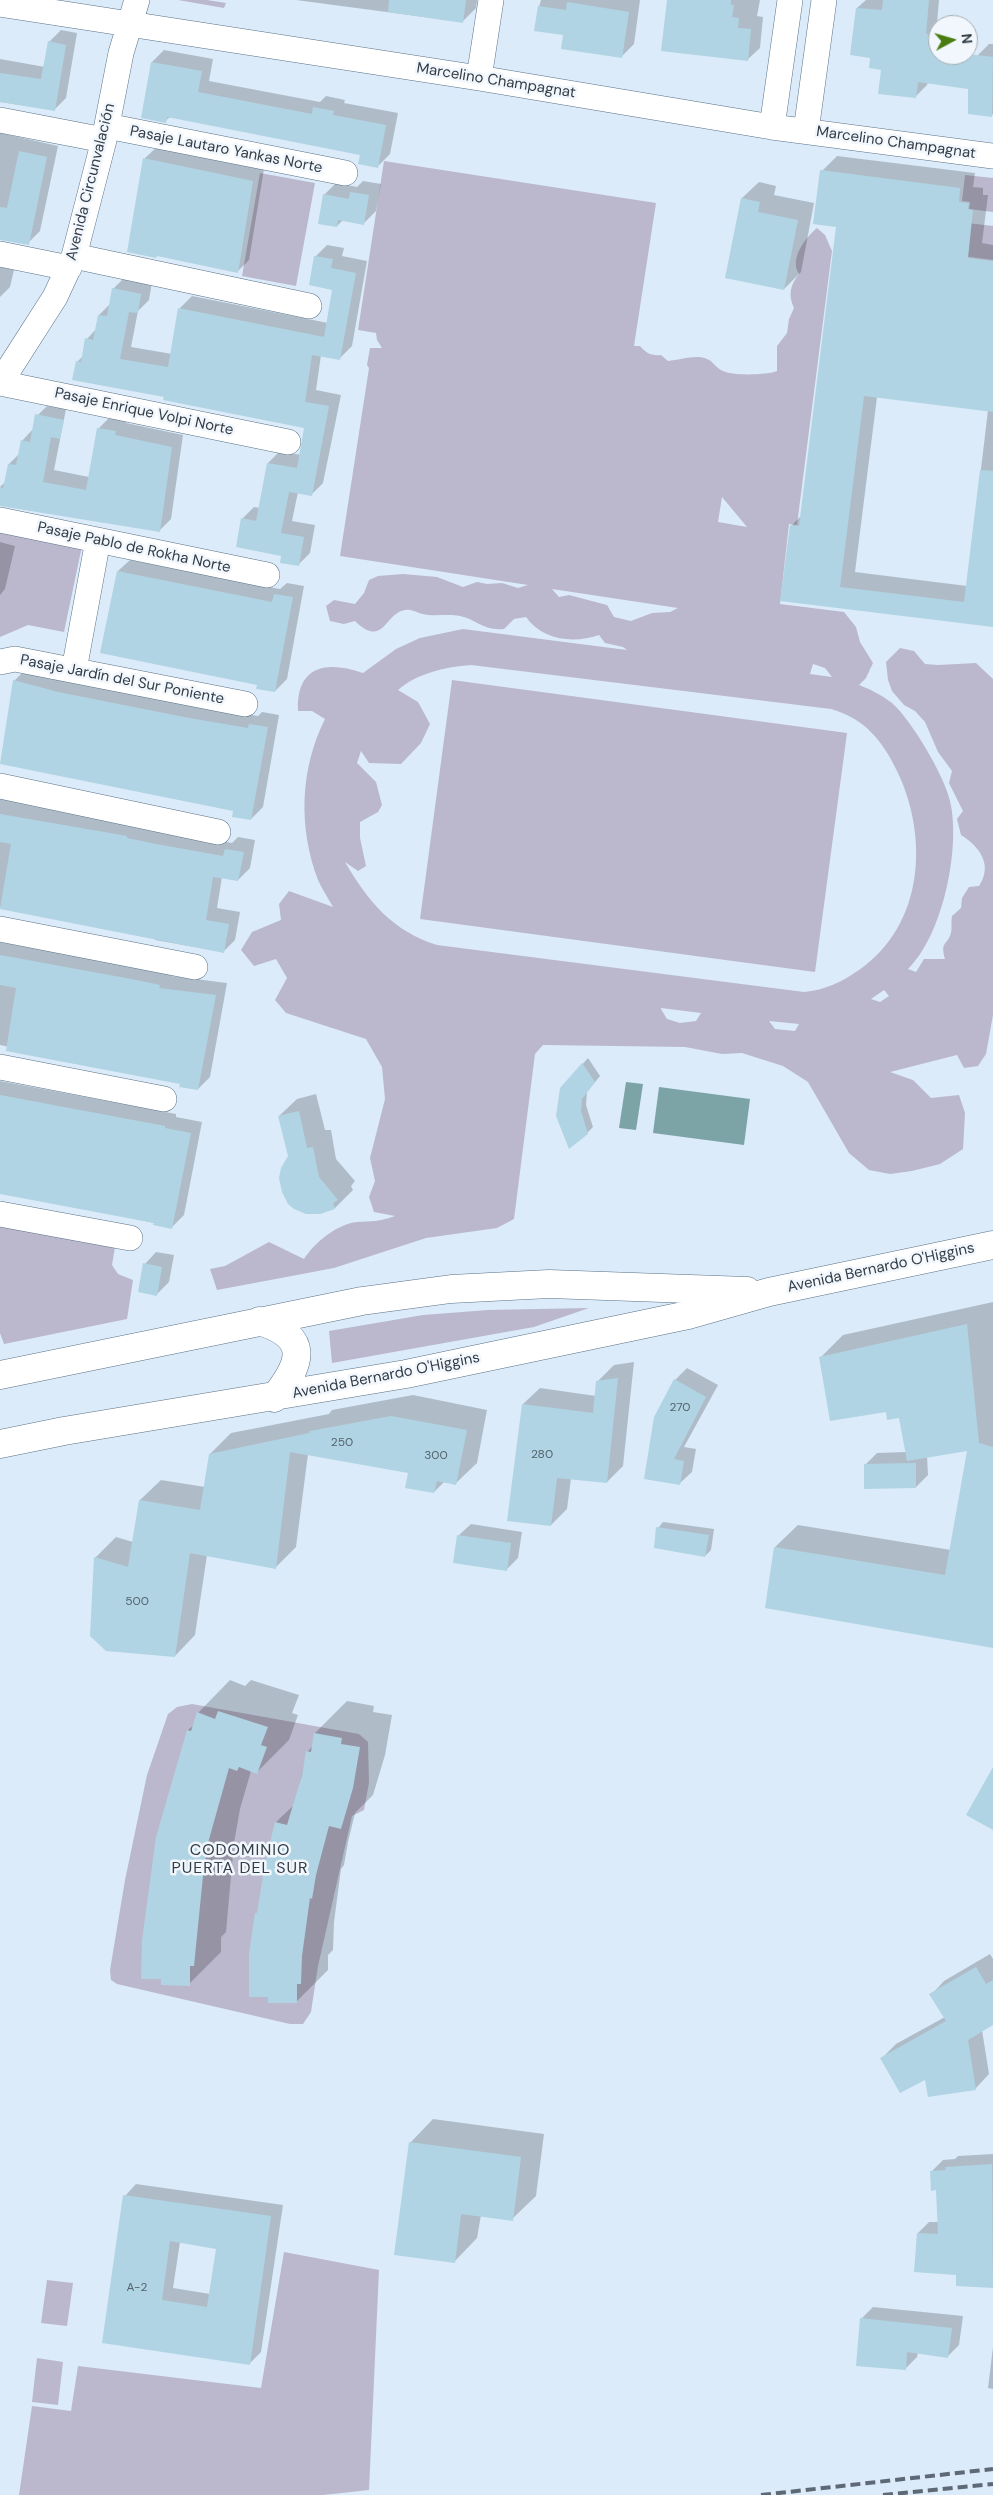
<!DOCTYPE html>
<meta charset="utf-8">
<style>
body{margin:0}
#map{position:relative;width:993px;height:2495px;overflow:hidden;background:#dbebfa;font-family:"DM Sans",sans-serif}
canvas{display:block}
.north{position:absolute;left:928px;top:15px;width:50px;height:50px;box-sizing:border-box;background:#f1f7fc;border:1px solid #a5adb4;border-radius:50%;rotate:84deg;font-size:14px;font-weight:700;line-height:20px;text-align:center;color:#333d47}
.north::after{content:'';display:block;margin:auto;width:18px;height:22px;background:#497d11;clip-path:polygon(50% 0,100% 100%,50% 72%,0 100%)}
</style>
<div id="map">
<canvas width="993" height="2495"></canvas>
<div class="north">N</div>
</div>
<script>
const context = document.querySelector('canvas').getContext('2d');
context.lineJoin = 'round';
function paint(path, color) { context.fillStyle = color; context.fill(path, 'evenodd'); }
function stroke(path, color, width, dash) { context.strokeStyle = color; context.lineWidth = width; context.lineCap = dash ? 'butt' : 'round'; context.setLineDash(dash || []); context.stroke(path); }
function drawText(font, color, halo, rows, align = 'center') {
  context.font = font + ' "DM Sans",sans-serif'; context.lineWidth = 5; context.setLineDash([]); context.textBaseline = 'middle'; context.strokeStyle = halo; context.fillStyle = color; for (const [text, x, y, turn = 0] of rows) {
    context.save(); context.translate(x, y); context.rotate((+turn || 0) * Math.PI / 180); context.textAlign = isNaN(turn) ? turn : align; if (halo) context.strokeText(text, 0, 0); context.fillText(text, 0, 0); context.restore();
  }
}
const green = new Path2D(`
 M178,0H207L226,3L224,8Z
 M384,161L656,203L634,346H640C646,353 651,356 661,355L668,361C680,360 696,354 707,359C713,361 716,368 723,371C732,376 768,375 777,371V346L787,333L789,319L794,308C788,295 790,285 799,274C789,259 805,238 817,228L825,235L832,251L797,525L789,524L780,604L844,612L856,627L860,642L873,663L866,678L859,685C870,689 883,696 892,703C912,721 944,775 950,801C961,847 943,935 908,969L916,972L924,959H945C940,941 947,946 951,933C952,929 951,921 952,916L961,908L962,898L969,887L979,886C993,865 980,847 961,835L957,819L963,811L949,783L952,771L938,752L925,722L915,711L904,705L892,691L888,680L886,662L900,648L914,651L925,664L938,665L976,663L993,679V1015L986,1054L978,1066L964,1068L957,1055L890,1072L913,1080L931,1098L959,1095L965,1113L963,1149L940,1164L912,1171L890,1174L869,1170L849,1153L808,1082L783,1066L742,1053L722,1054L685,1047L543,1045L535,1054L514,1219L497,1228L426,1238L334,1268L217,1290L210,1269L225,1266L269,1242L304,1259C314,1243 337,1224 357,1222C374,1221 378,1222 395,1216L374,1212L369,1197L375,1181L370,1158L385,1099L382,1067L366,1039L286,1013L275,1000L287,978L276,959L254,966L241,950L252,932L281,920L279,904L289,891L333,907C328,898 322,889 318,880C298,827 300,769 325,719L312,711H298C296,666 326,660 363,673L396,649L420,638L463,629L627,650L623,647L605,643L599,635C573,644 542,640 526,617L514,619L504,629C484,631 477,620 460,616C450,614 439,616 429,615C422,615 416,611 410,610C385,607 386,651 355,621L344,624L330,621L326,606L334,600L355,604L364,593L369,580L378,576L403,574L437,577L463,587L477,582L487,584L502,583L518,588L528,585L340,556L369,368L367,365L370,348H382L377,340L376,333L358,330ZM722,497L747,527L718,522ZM552,589L678,608L670,612L652,613L631,621L614,617L607,605L569,595L559,597ZM813,664L825,668L832,677L810,674ZM471,665L831,709C865,719 882,740 897,771C929,837 924,925 859,970C842,982 825,990 804,992L437,945C392,931 368,901 345,862L358,871L366,866L360,838V822L378,812L382,805L376,782L357,763L361,751L369,763L401,764L421,743L430,724L418,702L398,690C417,673 446,667 471,665ZM884,990L889,996L880,1002L871,999ZM661,1009V1008L701,1013L696,1021L680,1023L667,1019ZM769,1021L799,1024L795,1031L775,1029Z
 M260,173L315,183L296,286L242,276Z
 M965,175L993,178V212L969,209L970,202L962,201Z
 M967,223L993,226V260L955,255Z
 M0,529L82,546L64,632L28,625L0,637Z
 M452,680L847,733L815,972L420,919Z
 M0,1223L115,1247L112,1265L118,1274L133,1280L127,1319L4,1344L0,1333Z
 M589,1308L534,1327L332,1363L329,1331L423,1315L488,1310Z
 M192,1704L359,1734L368,1742L369,1783L364,1810L352,1816L318,1966L311,2012L303,2024H290L117,1984L111,1980L110,1970L125,1880L147,1775L168,1714L177,1707Z
 M284,2252L379,2270L369,2490L323,2495H19L32,2406L71,2411L78,2366L261,2388Z
 M47,2280L73,2283L67,2326L41,2323Z
 M37,2358L63,2362L58,2405L32,2402Z`);
const water = new Path2D(`
 M626,1082L643,1084L636,1130L619,1128Z
 M659,1087L750,1099L744,1145L653,1133Z`);
const shadow = new Path2D(`
 M296,0H477L476,8L462,22Z
 M541,0H640L634,44L622,56L564,34L539,7Z
 M704,0H760L757,16L763,17L760,48L747,60Z
 M866,0H939L937,23L951,25H938V55L927,85L915,97L882,69L872,57L857,8Z
 M61,30L77,33L66,98L54,110L0,102V59L45,67L49,42Z
 M989,44H993V114L991,116L977,56Z
 M164,50L213,59L209,81L320,102L326,96L345,100L344,103L398,113L390,154L378,166L361,154L170,117L165,121L152,62Z
 M0,128L6,129L5,134L58,146L40,231L28,243L0,239Z
 M157,147L264,169L249,260L237,272L157,255L145,158Z
 M837,156L975,173L973,187L983,188V195H988L982,243L993,245V626L782,600L791,526L801,516L838,226L822,171ZM877,397L988,410L967,586L855,572Z
 M363,181L381,184L376,211L364,223L343,220L337,226L324,195L336,183L357,187Z
 M759,182L776,186L774,195L814,203L801,272L784,289L742,198Z
 M327,245L344,248L342,256L367,261L352,346L340,358L321,355L316,390L341,395L323,483L311,495L298,492L292,521L315,525L310,553L298,565L282,554L242,519L254,507L260,508L268,463L280,451L301,455L305,427L165,396L77,362L83,356L87,339L97,328L99,315L110,304L113,289L125,277L152,282L149,300L138,311L131,347L172,354L180,308L192,296L328,323L334,289L315,257Z
 M0,267L14,270L10,287L0,297Z
 M47,406L66,409L54,470L89,477L98,429L110,417L127,420L126,423L183,435L171,519L159,531L0,505V487L6,481L9,464L19,454L22,441L33,429L35,418Z
 M0,542L15,546L5,589L0,595Z
 M130,560L280,589L287,583L304,586L287,679L275,691L258,684L118,571Z
 M26,669L201,707L258,716L262,712L279,715L263,807L251,819L14,681Z
 M0,798L232,843L238,837L255,840L250,868L238,880L222,877L217,908L240,912L235,940L223,952L155,940V937L0,907Z
 M0,942L171,974V976L227,983L210,1077L198,1089L181,1083L0,1045Z
 M588,1058L600,1076L587,1092L586,1105L593,1127L587,1133L561,1088Z
 M0,1081L176,1114V1117L202,1122L184,1215L172,1227L69,1204L0,1192Z
 M316,1094L325,1130H331L336,1159L355,1181L351,1186L353,1190L335,1208L312,1213L289,1156L279,1116L297,1099Z
 M156,1252L174,1255L169,1282L157,1294L145,1264Z
 M993,1302V1647L775,1547L798,1525L951,1550L968,1449L927,1456L928,1475L916,1487L865,1465L877,1453L907,1452L900,1417L887,1410L821,1357L843,1335Z
 M634,1362L623,1466L607,1482L571,1478L567,1509L551,1525L523,1404L540,1388L596,1396L597,1382L614,1365Z
 M687,1368L718,1385L684,1447L696,1449L692,1472L680,1483L646,1478L675,1380Z
 M413,1395L487,1410L477,1463L456,1483L445,1481L434,1492L409,1472L308,1454L296,1547L275,1568L207,1555L195,1635L175,1656L95,1558L116,1537L133,1542L140,1500L161,1480L205,1487L210,1454L231,1433L329,1414L332,1410Z
 M663,1522L714,1529L711,1550L705,1556L658,1528Z
 M471,1524L522,1532L518,1558L506,1570L459,1535Z
 M230,1680L245,1686L251,1680L299,1695L292,1713L298,1715L289,1740L256,1773L251,1771L240,1809L234,1843L226,1932L221,1937V1952L189,1984L157,1837L188,1730L195,1724L198,1713Z
 M347,1701L374,1706L373,1712L392,1715L385,1755L373,1795L355,1813L348,1842L344,1865L341,1869L334,1922L333,1950L328,1955V1970L296,2002L276,1822L295,1804L307,1752L313,1746L315,1733Z
 M990,1954L993,1959V2023L982,2030L989,2074L976,2088L926,2078L882,2058L896,2044L945,2017L931,1995L944,1981Z
 M433,2119L544,2134L536,2196L512,2219L481,2215L477,2238L454,2262L410,2143Z
 M993,2154V2287L957,2284V2274L918,2233L929,2222H939L937,2189L931,2172L943,2160L955,2159L958,2156Z
 M136,2184L283,2205L261,2352L249,2364L103,2342L125,2196ZM180,2242L217,2248L210,2294L173,2288Z
 M873,2307L963,2316L959,2345L947,2357L918,2352L917,2357L905,2369L861,2319Z
 M993,2347V2389L988,2388Z`);
const building = new Path2D(`
 M389,0H466L463,23L388,12Z
 M667,0H731V5H734L732,17L739,18L738,28L751,29L748,61L661,51Z
 M883,0H929L926,34L938,36V55L968,54L993,57L992,117L968,114V89L918,82L916,98L878,94L881,70L869,68L870,58L850,55L856,8L882,10Z
 M567,2L629,12L622,58L561,49L563,35L534,31L538,6L566,10Z
 M48,41L66,45L55,111L0,102V73L41,79Z
 M151,62L202,71L198,92L312,114L313,107L334,111L333,115L386,125L378,168L358,164L360,155L167,117L166,123L141,118Z
 M19,151L47,157L29,245L0,240V207L7,208Z
 M143,158L253,181L238,273L157,256L156,258L127,252Z
 M820,170L960,188L959,202L969,203L968,209L973,210L968,258L993,261V412L864,396L840,587L964,602L980,470L993,471V627L780,601L790,525L799,526L836,227L813,224Z
 M350,192L369,195L364,225L338,220L337,227L318,224L323,194L349,199Z
 M741,198L760,202L758,212L798,220L784,290L725,278Z
 M314,256L333,259L331,268L356,273L340,360L312,355L305,402L329,406L312,496L289,492L281,533L304,537L299,566L280,563L281,556L236,547L241,518L256,521L267,463L297,468L304,428L163,400L164,397L72,380L76,361L81,362L85,338L93,340L98,315L107,316L112,288L141,294L138,313L129,312L120,359L168,367L178,308L324,337L332,290L309,285Z
 M35,414L64,420L60,439L51,437L43,482L86,490L97,428L116,431L115,435L172,447L160,532L0,506V487L3,488L8,464L16,465L21,440L30,442Z
 M117,571L272,602L274,594L293,597L275,692L256,689L257,685L100,653Z
 M13,680L58,692L189,718L248,728L249,724L268,727L251,820L232,817L233,811L0,764Z
 M0,814L127,836V838L156,844L223,856L225,849L244,852L238,881L213,877L206,920L229,924L224,953L0,909L11,844L0,842Z
 M0,955L131,979L160,985L159,988L216,995L198,1090L179,1087L180,1084L6,1051L16,988L0,985Z
 M582,1063L595,1082L582,1099L581,1111L588,1134L569,1149L556,1116L560,1088Z
 M0,1095L165,1126V1128L191,1133L172,1229L153,1225L154,1223L0,1194Z
 M299,1111L307,1148L313,1147L319,1177L338,1200L333,1203L335,1209L320,1214H306L294,1209L288,1204L282,1192L279,1178L281,1168L288,1156L278,1116Z
 M143,1263L162,1267L157,1296L138,1292Z
 M967,1324L979,1443L993,1447V1648L765,1608L774,1547L945,1575L967,1451L907,1461L899,1418L887,1420L886,1412L830,1421L819,1357Z
 M618,1378L607,1483L557,1478L551,1526L507,1521L522,1404L593,1413L596,1381Z
 M674,1379L706,1397L674,1459L684,1461L680,1485L644,1479L654,1417Z
 M391,1416L467,1430L456,1485L437,1481L434,1493L405,1488L408,1473L290,1452L276,1569L190,1553L175,1657L106,1651L90,1636L94,1557L128,1567L139,1500L200,1510L209,1454L309,1433L310,1431Z
 M916,1463V1488L864,1489V1464Z
 M656,1527L709,1535L705,1557L654,1548Z
 M457,1535L511,1543L507,1571L453,1563Z
 M218,1711L268,1727L261,1745L267,1747L257,1774L239,1767L237,1771L229,1768L208,1843L203,1876L194,1966H190V1986L161,1985V1979H141L142,1940L156,1837L187,1730L191,1731L197,1712L215,1719Z
 M314,1733L342,1738L341,1744L360,1747L353,1788L341,1829L329,1826L316,1875L312,1899L310,1898L302,1956L301,1984H297V2003H268V1997H249V1953L255,1913H257L265,1863L275,1822L287,1825L302,1775L306,1751L311,1752Z
 M993,1767V1830L966,1815Z
 M976,1967L986,1984L993,1980V2025L968,2040L976,2090L928,2097L925,2080L900,2093L880,2058L946,2021L929,1994Z
 M409,2142L521,2157L513,2221L461,2214L455,2263L394,2255Z
 M992,2164L993,2288L956,2286V2275L914,2272L917,2233L938,2234L936,2190L931,2191L930,2171L946,2170L945,2167Z
 M123,2195L271,2216L250,2365L102,2343ZM170,2241L216,2249L207,2307L162,2300Z
 M860,2318L952,2328L948,2358L907,2352L906,2370L856,2366Z`);
const minor = new Path2D(`
 M0,4L479,78L772,127L993,156
 M479,78L491,0
 M0,120L104,140
 M107,126L345,173
 M772,127L790,0
 M806,131L824,0
 M0,254L69,268
 M74,256L309,306
 M0,383L55,297L74,256L104,140L121,53L137,0
 M0,383L288,442
 M0,520L267,575
 M0,662L15,659L245,704
 M74,670L98,540
 M0,786L218,832
 M0,929L195,967
 M0,1067L164,1099
 M0,1214L130,1238`);
const major = new Path2D(`
 M259,1321C311,1337 302,1363 274,1398
 M0,1375L362,1301L451,1289L549,1284L747,1291
 M0,1444L64,1431L406,1374L688,1315L769,1292L993,1245`);
const rail = new Path2D(`
 M761,2495L993,2469
 M883,2495L993,2484`);
const numberNames = [
 ["270",680,1408],
 ["250",342,1443],
 ["280",542,1455],
 ["300",436,1456],
 ["500",137,1602],
 ["A-2",137,2288]
];
const streetNames = [
 ["Marcelino Champagnat",496,81,9],
 ["Marcelino Champagnat",896,143,8],
 ["Pasaje Lautaro Yankas Norte",226,150,11],
 ["Avenida Circunvalación",91,182,-76],
 ["Pasaje Enrique Volpi Norte",144,412,12],
 ["Pasaje Pablo de Rokha Norte",134,548,12],
 ["Pasaje Jardín del Sur Poniente",122,680,11],
 ["Avenida Bernardo O'Higgins",881,1268,-12],
 ["Avenida Bernardo O'Higgins",386,1376,-11]
];
const neighbourhoodNames = [
 ["CODOMINIO",240,1851],
 ["PUERTA DEL SUR",240,1869]
];
paint(green, '#bbb8cd');
paint(water, '#7ca4a7');
paint(shadow, '#0003');
paint(building, '#b0d4e3');
stroke(minor, '#597186', 26);
stroke(major, '#597186', 29);
stroke(minor, '#fff', 25);
stroke(major, '#fff', 28);
stroke(rail, '#5e6975', 4, [10, 5]);
drawText('12px', '#52636e', null, numberNames);
drawText('15px', '#333d47', '#f1f7fc', streetNames);
context.letterSpacing = '1px';
drawText('16px', '#333d47', '#f1f7fc', neighbourhoodNames);
context.letterSpacing = '0px';
</script>
